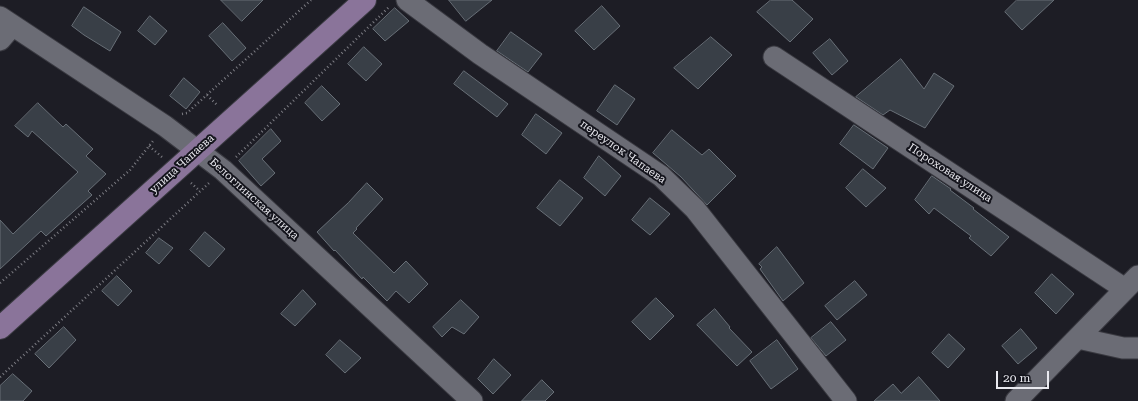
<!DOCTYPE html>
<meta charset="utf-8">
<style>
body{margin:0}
#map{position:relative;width:1138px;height:401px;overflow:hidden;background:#1d1d25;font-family:"Roboto Serif",serif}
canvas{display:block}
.scale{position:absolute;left:996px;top:371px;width:53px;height:18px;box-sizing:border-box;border:2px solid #e9e9ef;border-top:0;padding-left:5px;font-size:12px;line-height:14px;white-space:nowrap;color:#e9e9ef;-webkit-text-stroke:3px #14141c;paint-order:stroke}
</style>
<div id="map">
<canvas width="1138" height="401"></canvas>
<div class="scale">20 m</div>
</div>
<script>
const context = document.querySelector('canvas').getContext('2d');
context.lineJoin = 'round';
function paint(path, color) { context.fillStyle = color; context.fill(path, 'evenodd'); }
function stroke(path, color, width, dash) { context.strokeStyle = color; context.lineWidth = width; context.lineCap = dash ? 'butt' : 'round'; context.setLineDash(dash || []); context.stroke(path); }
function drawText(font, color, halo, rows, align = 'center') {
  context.font = font + ' "Roboto Serif",serif'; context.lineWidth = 4; context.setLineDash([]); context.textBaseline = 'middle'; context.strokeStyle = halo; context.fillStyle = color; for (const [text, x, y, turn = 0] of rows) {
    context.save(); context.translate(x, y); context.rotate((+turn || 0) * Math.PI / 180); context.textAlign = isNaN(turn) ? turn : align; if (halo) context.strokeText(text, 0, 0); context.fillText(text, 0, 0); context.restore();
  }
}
const building = new Path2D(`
 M221,0H263L242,21Z
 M449,0H492L466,21Z
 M771,0H792L813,19L790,42L757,12Z
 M1017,0H1054L1022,30L1005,12Z
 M602,6L620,26L594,50L575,31Z
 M84,7L121,32L110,51L84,35L72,26Z
 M395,8L409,21L385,41L373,29Z
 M150,16L167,31L155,45L138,31Z
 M223,23L246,48L232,61L209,36Z
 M511,32L542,54L528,72L497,51Z
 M711,37L732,55L698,89L674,68Z
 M830,39L848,61L832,75L813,53Z
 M364,47L382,64L366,81L348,64Z
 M901,59L924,89L934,73L954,86L925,128L890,110L883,115L856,97Z
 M464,71L508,104L497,117L454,84Z
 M184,78L200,92L186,109L170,96Z
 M615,85L635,99L617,125L597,111Z
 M322,86L340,104L322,121L305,103Z
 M38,103L63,127L66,124L93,149L86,156L106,174L88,191L92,195L46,236L41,231L0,269V220L13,234L78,172L32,131L28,137L15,126Z
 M536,114L562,133L546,154L522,135Z
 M854,125L888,148L873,169L840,144Z
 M271,129L281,141L262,159L275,173L261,186L239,161Z
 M672,130L702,155L709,149L736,176L707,205L681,177L653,153Z
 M599,156L621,176L605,196L584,178Z
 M863,169L886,188L866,207L846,188Z
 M932,176L951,189L950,190L974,208L973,209L1009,237L991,256L969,238L971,236L934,208L929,214L915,200Z
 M560,180L583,198L560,226L537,208Z
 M367,183L383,199L356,228L357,229L353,233L394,273L406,261L428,284L409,303L396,291L387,301L363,277L362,279L335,250L334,251L317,232L348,203Z
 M650,198L670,214L650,235L632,220Z
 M205,232L225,249L209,267L190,250Z
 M159,238L173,248L159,264L146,253Z
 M777,247L804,283L783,301L760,269L762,267L759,264Z
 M1052,274L1074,294L1056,314L1035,293Z
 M117,276L132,291L118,306L102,291Z
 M855,281L867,295L837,320L825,306Z
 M303,290L316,304L295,326L281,314Z
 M656,298L674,316L650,340L632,322Z
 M461,300L479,317L464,334L452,327L442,337L433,327Z
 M715,309L730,327L729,328L752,352L737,366L697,325Z
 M831,322L846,340L826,356L811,338Z
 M64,327L76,340L49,368L35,354Z
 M1021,329L1037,348L1018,364L1002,346Z
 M949,334L965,349L948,368L932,353Z
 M340,340L361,358L345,373L326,355Z
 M777,340L798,369L771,389L750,361Z
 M494,359L511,375L493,394L478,379Z
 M13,374L32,391L23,401H0V386Z
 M919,377L940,401H874L893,384L901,393Z
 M542,380L554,392L545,401H522Z`);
const path = new Path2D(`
 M207,95L218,106
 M182,114L187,113L311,0
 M149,146L162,157
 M236,157L389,7
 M191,183L200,191
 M0,283L130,170L153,141
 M0,377L209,183`);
const minor = new Path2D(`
 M407,0L480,54L661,176L695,209L846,401
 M0,17L165,126L223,170L472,401
 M0,40L12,26
 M774,57L1125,289
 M1078,338L1123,348H1138
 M1016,401L1138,276`);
const major = new Path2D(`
 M0,328L365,0`);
const streetNames = [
 ["переулок Чапаева",623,152,35],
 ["улица Чапаева",182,164,-42],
 ["Пороховая улица",950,173,33],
 ["Белоглинская улица",254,199,42]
];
paint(building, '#393f47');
stroke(building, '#686f77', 1);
stroke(minor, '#393940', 23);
stroke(major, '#393940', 24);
stroke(path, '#7d7d84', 2.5, [1, 3]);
stroke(minor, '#6b6c75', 21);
stroke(major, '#8a749a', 22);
drawText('11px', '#e9e9ef', '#14141c', streetNames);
</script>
